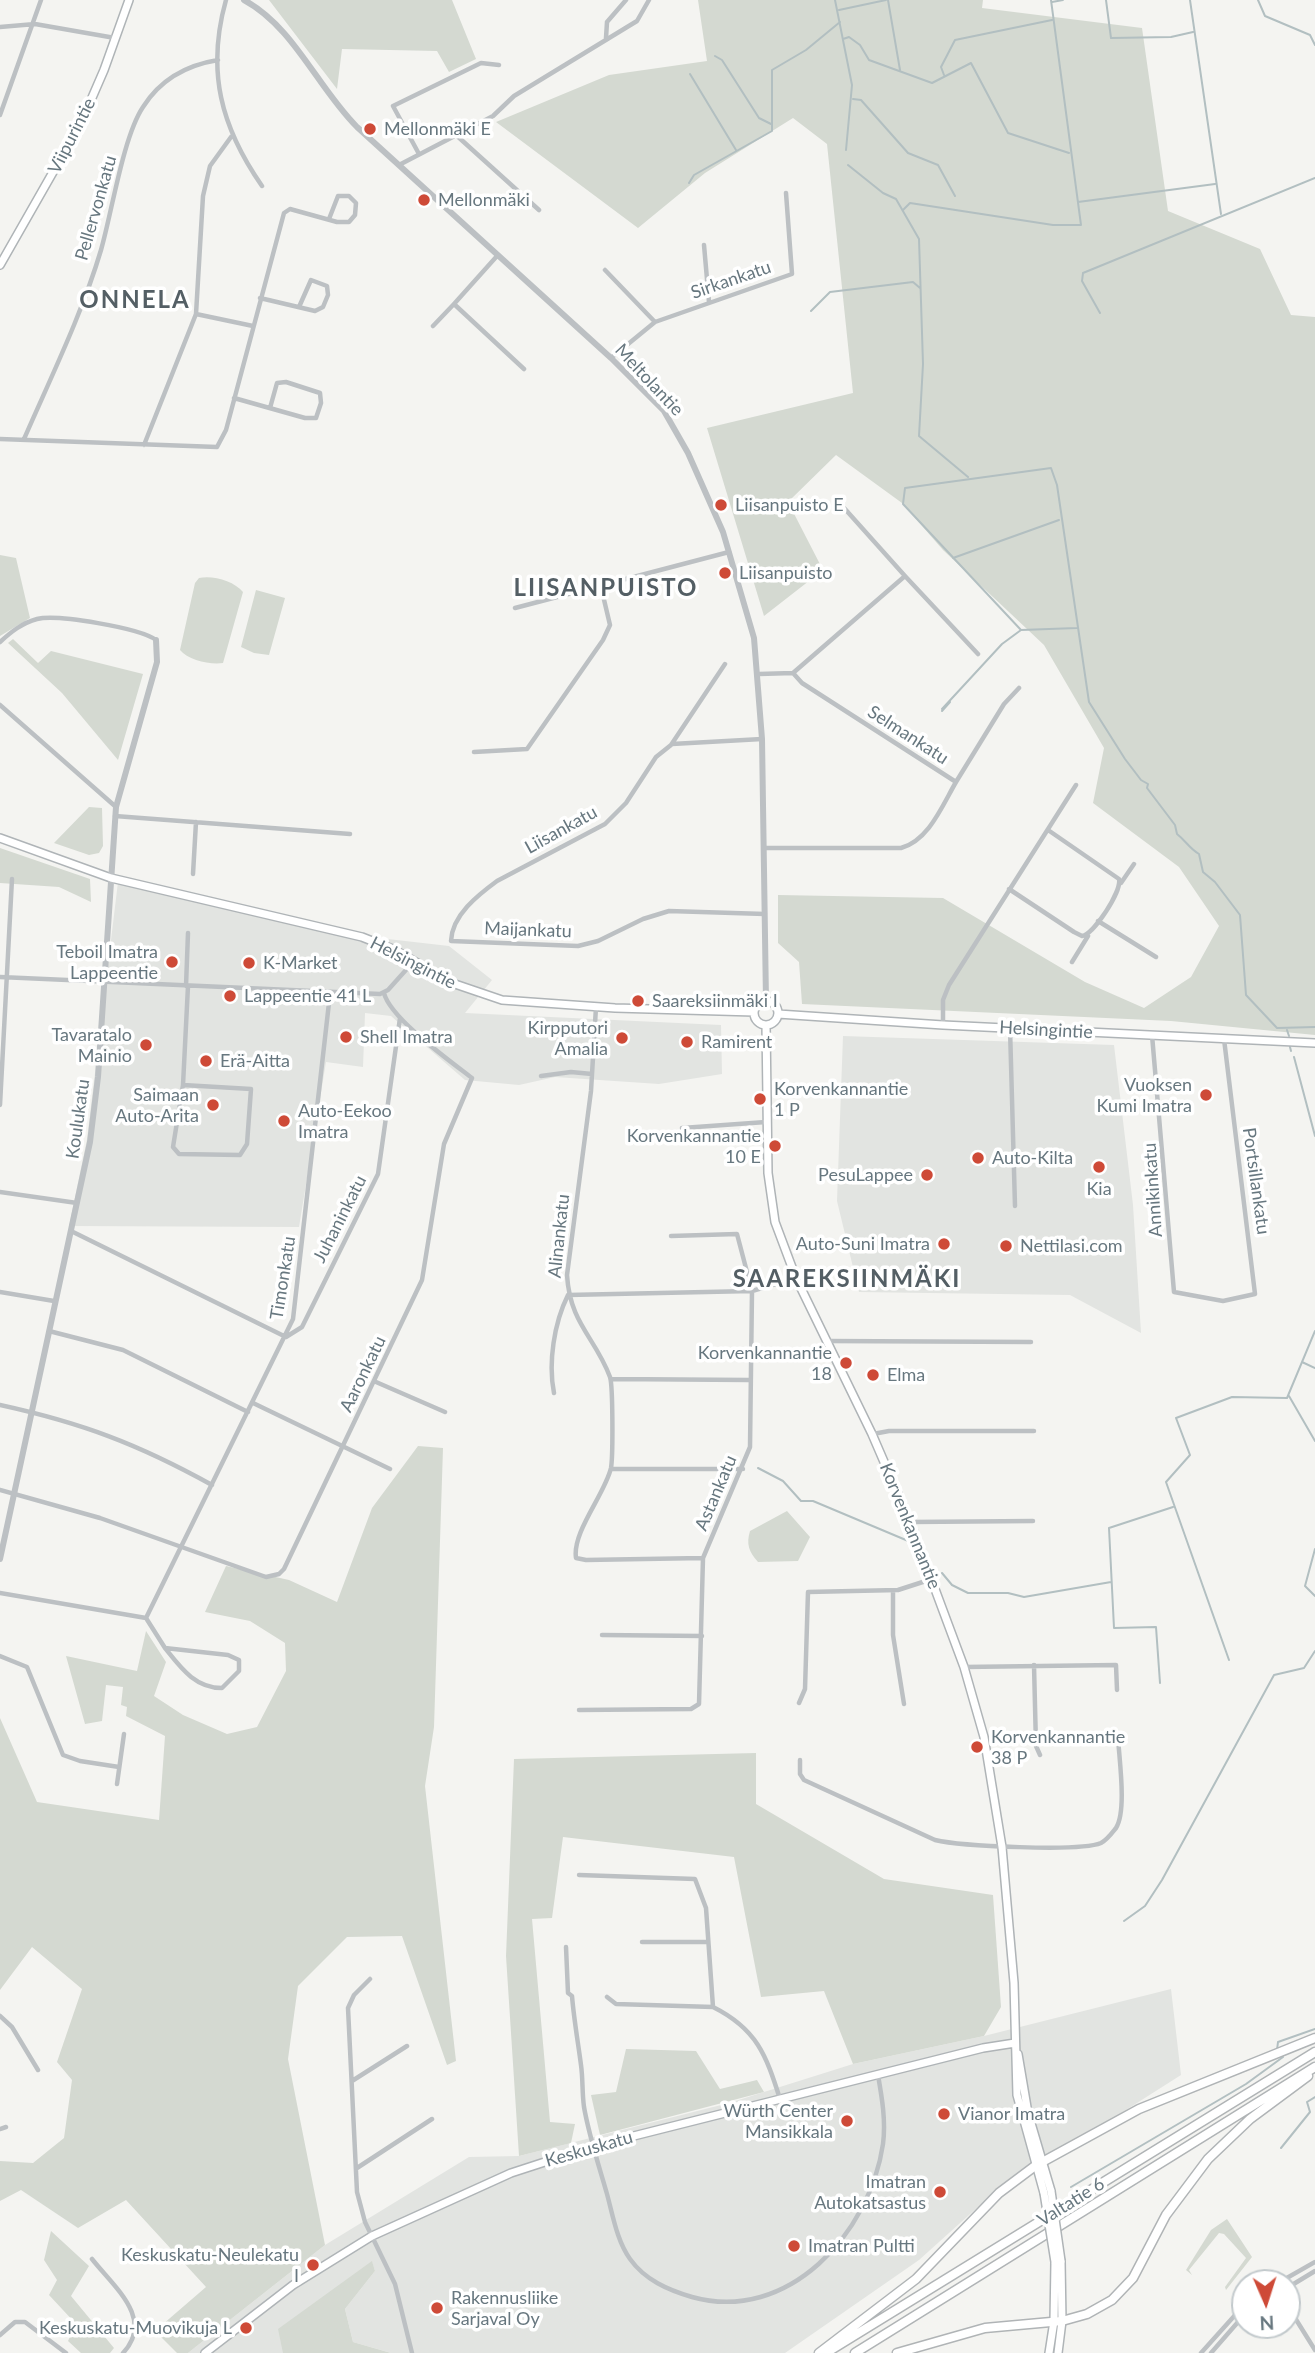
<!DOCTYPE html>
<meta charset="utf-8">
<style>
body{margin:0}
#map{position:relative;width:1315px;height:2353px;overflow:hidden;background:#f4f4f1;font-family:Lato,sans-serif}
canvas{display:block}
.north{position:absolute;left:1231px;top:2269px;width:70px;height:70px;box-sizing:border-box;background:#fff;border:2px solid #c2c9cc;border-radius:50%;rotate:177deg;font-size:19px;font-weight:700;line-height:28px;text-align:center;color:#67777f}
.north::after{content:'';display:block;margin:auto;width:24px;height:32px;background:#ce4a37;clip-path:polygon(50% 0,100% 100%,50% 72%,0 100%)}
</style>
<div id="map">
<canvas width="1315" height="2353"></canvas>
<div class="north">N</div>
</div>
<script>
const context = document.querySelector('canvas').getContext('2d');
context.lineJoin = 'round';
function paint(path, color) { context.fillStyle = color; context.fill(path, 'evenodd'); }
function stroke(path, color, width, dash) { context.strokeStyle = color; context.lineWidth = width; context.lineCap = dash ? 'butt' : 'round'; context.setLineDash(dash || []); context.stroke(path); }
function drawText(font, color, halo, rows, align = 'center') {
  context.font = font + ' Lato,sans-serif'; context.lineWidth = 7; context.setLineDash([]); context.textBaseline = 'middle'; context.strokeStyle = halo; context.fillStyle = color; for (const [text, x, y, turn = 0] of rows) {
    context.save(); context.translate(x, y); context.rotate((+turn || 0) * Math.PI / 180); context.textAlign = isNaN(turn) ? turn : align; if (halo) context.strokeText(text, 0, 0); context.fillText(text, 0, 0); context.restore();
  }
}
const built = new Path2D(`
 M118,882L335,933L449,946L492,980L465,1013L721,1025L722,1074L659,1084L555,1077L519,1085L465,1080L391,1016L365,1013L363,1067L326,1062L299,1227L69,1226L87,1139Z
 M843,1036L1114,1045L1133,1205L1141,1333L1070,1295L859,1292L837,1201Z
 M1171,1989L1181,2075L989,2197L919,2260L785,2353H391L353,2342L345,2309L375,2271L372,2262L283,2353H188L325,2245L469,2157L519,2156L729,2103L853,2064L984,2036Z`);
const green = new Path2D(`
 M269,0H452L476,59L449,72L437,51L342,49L337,89Z
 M698,0H983L982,8L1142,28L1168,211L1260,249L1291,315L1315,317V1035L1171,1021L802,1004L799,962L778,943V895L943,898L1085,982L1144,1008L1191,977L1219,926L1179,867L1093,803L1104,748L1044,645L943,550L902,503L836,455L788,502L823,570L764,616L707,428L853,393L827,144L793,118L705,173L638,228L496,122L609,75L707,61Z
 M0,555L16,558L30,618L0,636Z
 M199,578C213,575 234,581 243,592L223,663C210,665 188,660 180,650L195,583Z
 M256,590L285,598L269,655L254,653L241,647Z
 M13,639L38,663L51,651L143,674L118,760L62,693L8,643Z
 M89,807L102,808L103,846L99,853L89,855L54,843Z
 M0,848L90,879L91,902L59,887L0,883Z
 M418,1446L443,1448L434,1727L425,1786L456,2061L447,2065L402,1936L347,1937L298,1986L288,2059L325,2245L188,2353H177L155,2331L206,2287L126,2200L78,2228L21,2190L0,2201V2161L33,2163L64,2138L72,2080L57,2062L82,1989L32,1947L0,1990V1718L37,1802L159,1820L165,1736L126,1716L127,1707L121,1705L123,1687L106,1685L102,1721L85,1724L66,1656L137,1671L146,1631L166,1662L154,1696L183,1715L227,1734L257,1727L286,1671L285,1643L250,1621L205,1612L226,1566L289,1580L337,1602L372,1508Z
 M787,1511L810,1537L798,1561L758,1562C749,1552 746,1544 750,1531Z
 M756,1753V1804L884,1879L993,1895L1001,2007L984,2036L853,2064L824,1991L761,1997L734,1857L563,1837L552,1918L532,1919L550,2122L575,2124L571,2143L519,2156L506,1956L514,1759Z
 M626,2049L696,2051L720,2089L757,2080L764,2092L600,2135L591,2095L616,2092Z
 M1227,2219L1252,2257L1226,2290L1225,2287L1246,2258L1224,2234L1219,2233L1189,2270L1192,2275L1186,2270L1211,2230Z
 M51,2231L89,2266L71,2296L114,2348L110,2353H81L68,2341L76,2324L49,2295L57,2280L44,2260Z
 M372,2261L375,2271L345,2309L353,2342L391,2353H283L278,2329Z`);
const stream = new Path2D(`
 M835,0L852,85L846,150
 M888,0L900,70
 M1106,0L1111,38L1171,37L1193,32
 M1190,0L1221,214
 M1258,0L1265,16L1310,35L1315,45
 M1052,2L1063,0
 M839,10L886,0
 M843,39L849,37L860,45L869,60L932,83L971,63L1008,133L1069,153
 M715,56L722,60L759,118L771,124
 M690,74L736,150
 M944,75L941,67L955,40L1052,20
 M853,99L861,100L908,153L938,165L955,196
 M848,165L883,193L896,199L919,239L923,364L919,436L968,477
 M689,183L694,175L772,131V70L806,50L840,22
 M1078,202L1215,184
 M903,210L910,203L1053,225H1081L1051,0
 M811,311L830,292L913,282L920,288
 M1100,313L1082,281L1083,273L1315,178
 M953,558L1059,520
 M1021,630L903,504L905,488L1051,468L1057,485L1089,702L1125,759L1141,780L1148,784L1147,788L1175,825L1177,834C1186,841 1189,848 1199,854L1203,872L1215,882L1240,915L1246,995L1277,1028L1315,1027
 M942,709L1002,644L1021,630L1077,628
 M942,711L950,702
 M1287,1030L1289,1036
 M1290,1047L1291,1051
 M1294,1057L1315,1136
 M1302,1362L1315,1368
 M1289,1396L1315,1441
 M758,1468L783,1481L801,1501H813L913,1543
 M1315,1549L1305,1586L1315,1596
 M942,1573L952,1585L968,1593H1008L1024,1597L1111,1582
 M1229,1660L1166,1482L1190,1455L1176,1418L1232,1397L1287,1398L1315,1331
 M1160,1683L1156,1627L1114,1628L1109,1528L1173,1507
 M1124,1921L1145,1906L1162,1880L1274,1675L1304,1668L1315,1651
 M1277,2050L1278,2042L1315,2029
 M1281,2148L1310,2112L1307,2102L1315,2097
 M1071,2187L1246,2084L1283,2057`);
const minor = new Path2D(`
 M226,0C206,71 221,127 262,186
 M0,27L35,24L115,38
 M606,38L607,22L626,0
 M0,115L41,0
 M456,135L539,210
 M419,154L393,106L481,63L499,65
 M399,165L493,116L514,96L637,21L649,0
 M704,245L709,302
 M497,256L454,304L524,369
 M605,270L655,322
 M260,298L315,311L323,307L328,295L327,286L311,280L299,307
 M196,314L253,326
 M433,326L454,304
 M611,358L655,322L792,274L786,193
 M234,398L305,418H316L321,403L320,393L286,382L277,383L270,408
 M0,439L217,447L226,430L284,213L290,209L337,222H349L355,215L356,203L349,196H338L329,219
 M24,439C51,377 82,314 101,250C112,212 123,137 143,107C160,80 187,65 218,60
 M144,445L196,314L203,196L210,166L231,137
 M905,576L978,654
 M515,608L729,552
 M0,642C11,632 22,623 37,619C57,614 140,628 156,640
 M725,664L671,745L656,757L626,803L605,824L497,881C478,895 452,915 451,941L578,946L598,941L643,919L669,911L765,914
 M793,673L905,576L845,509
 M759,674L793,673L802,683L956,782C942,806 929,840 901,848H764
 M0,705L116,807
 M672,744L762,739
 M474,752L527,749L603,640L610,625L601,587
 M956,782L1004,704L1019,688
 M115,816L350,834
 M193,874L196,822
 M1121,883L1134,864
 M1009,889L1074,932L1082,936C1094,934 1122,891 1119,879L1048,830
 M1098,921L1156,957
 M1072,962L1088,936
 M0,977L380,994L388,990L414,961
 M186,986L188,933
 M596,1007L591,1091L567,1275C570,1324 595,1337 610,1377C613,1386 613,1457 611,1468C605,1494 572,1532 576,1558L586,1560L703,1558
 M943,1024V1000L949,985L1076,785
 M1010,1028L1015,1206
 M1152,1035L1174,1292L1223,1301L1255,1294L1224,1039
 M541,1076L571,1072L592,1074
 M183,1085L251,1089L247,1144L240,1155L179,1154L173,1147L183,1085L188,986
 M0,1105L12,879
 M682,1128L766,1122
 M0,1192L77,1203
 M71,1231L286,1337L302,1327L378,1174L400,1018
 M0,1292L54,1301
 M49,1331L123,1350L248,1412
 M827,1341L1031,1342
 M611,1379L749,1380
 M376,1382L445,1412
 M554,1393C548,1363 554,1323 568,1295L752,1291L796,1278
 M253,1403L390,1469
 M0,1405C82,1423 138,1444 212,1485
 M873,1434L889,1431H1034
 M611,1469H743
 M0,1490L100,1518L266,1577L279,1574L284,1569L422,1280L444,1144L472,1078C450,1061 390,1018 384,993
 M911,1522L1033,1521
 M893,1591V1635L904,1704
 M0,1593L146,1618
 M146,1618L293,1319L330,994
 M146,1618L165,1648L228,1655L239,1660V1671L222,1688C195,1688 181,1668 165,1648
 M602,1635L702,1636
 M0,1656L27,1667L63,1755L80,1761L119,1767
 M1034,1665L1036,1746L1040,1755
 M964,1667L1116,1665L1117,1690
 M799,1703L805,1689L808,1592L898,1590L932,1579
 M579,1710L691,1709L699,1704L703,1558L750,1447L752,1291L737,1234L671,1236
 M800,1760V1774L804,1780L935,1840C960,1846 1080,1852 1101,1843C1107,1840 1112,1833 1116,1828C1127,1811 1119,1758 1118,1737
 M117,1784L124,1734
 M579,1875L695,1879L706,1908L713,2007
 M642,1942H706
 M566,1947L568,1993L572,1996C574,2020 578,2042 581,2065C583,2079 582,2093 584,2107C589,2136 599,2166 607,2194C613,2216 617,2241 630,2259C645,2280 668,2290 692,2297C788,2324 870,2233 883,2144C886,2121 882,2098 878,2075
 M370,1979L354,1995L348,2008L357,2192L365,2222L395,2284L412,2353
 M607,1997L616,2004L713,2007C757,2029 766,2055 780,2099
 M0,2016L12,2027L38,2070
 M352,2081L407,2046
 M0,2129L6,2127
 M357,2168L432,2119
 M92,2259C114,2287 155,2319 123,2353
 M1278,2283L1315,2262
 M1287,2288L1315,2271
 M1287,2305L1315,2350
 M0,2335L15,2322H25L66,2353
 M1201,2353L1245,2304
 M1211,2353L1245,2314`);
const tertiary = new Path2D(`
 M244,0C294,27 317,87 357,127L611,358L664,411L688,453L723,532L754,638L762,739L766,1001
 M0,1559L90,1142L98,1077L116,807L157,662L156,640`);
const secondary = new Path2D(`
 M0,265L81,123L104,70L129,0
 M0,838L111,878L362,937L395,950L452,983L502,1000L615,1008L754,1012
 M754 1013a12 12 0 1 1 24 0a12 12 0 1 1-24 0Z
 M778,1014L943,1025L1315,1043
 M766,1025L768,1173L775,1222L796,1278L872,1434L910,1522L964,1667L984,1737L1002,1847L1014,1983L1017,2095L1044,2193
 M1018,2054L1028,2113L1051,2191
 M205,2353L293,2285L372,2236L511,2173L594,2146L983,2048L1015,2043
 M1049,2353L1054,2321L1055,2262
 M1058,2353L1062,2321L1061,2261`);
const trunk = new Path2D(`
 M819,2353L916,2279L999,2193L1035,2166L1139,2109L1315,2038
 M826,2353L1315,2052
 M855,2353L1315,2067
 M897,2353L985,2328L1062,2321L1087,2314L1112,2300L1133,2278L1166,2215L1208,2159L1250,2119L1308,2076`);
const secondaryBridge = new Path2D(`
 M1051,2191L1061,2261
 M1044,2193L1055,2262`);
const markers = [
 [370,129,7,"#ce4a37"],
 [424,200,7,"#ce4a37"],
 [721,505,7,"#ce4a37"],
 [725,573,7,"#ce4a37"],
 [172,962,7,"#ce4a37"],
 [249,963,7,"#ce4a37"],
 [230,996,7,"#ce4a37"],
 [638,1001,7,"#ce4a37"],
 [346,1037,7,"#ce4a37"],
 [622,1038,7,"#ce4a37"],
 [687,1042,7,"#ce4a37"],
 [146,1045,7,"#ce4a37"],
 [206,1061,7,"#ce4a37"],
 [1206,1095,7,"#ce4a37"],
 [760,1099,7,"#ce4a37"],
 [213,1105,7,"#ce4a37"],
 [284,1121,7,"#ce4a37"],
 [775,1146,7,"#ce4a37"],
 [978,1158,7,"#ce4a37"],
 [1099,1167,7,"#ce4a37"],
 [927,1175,7,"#ce4a37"],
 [944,1244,7,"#ce4a37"],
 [1006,1246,7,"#ce4a37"],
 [846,1363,7,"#ce4a37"],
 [873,1375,7,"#ce4a37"],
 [977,1747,7,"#ce4a37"],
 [944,2114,7,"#ce4a37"],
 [847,2121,7,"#ce4a37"],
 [940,2192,7,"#ce4a37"],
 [794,2246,7,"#ce4a37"],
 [313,2265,7,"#ce4a37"],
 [437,2308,7,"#ce4a37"],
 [246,2328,7,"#ce4a37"]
];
const poiNames = [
 ["Mellonmäki E",384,129],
 ["Mellonmäki",438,200],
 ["Liisanpuisto E",735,505],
 ["Liisanpuisto",739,573],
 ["Teboil Imatra",158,952,"right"],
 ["Lappeentie",158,973,"right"],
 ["K-Market",263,963],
 ["Lappeentie 41 L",244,996],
 ["Saareksiinmäki I",652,1001],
 ["Kirpputori",608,1028,"right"],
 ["Amalia",608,1049,"right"],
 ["Tavaratalo",132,1035,"right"],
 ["Mainio",132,1056,"right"],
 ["Shell Imatra",360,1037],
 ["Ramirent",701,1042],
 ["Erä-Aitta",220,1061],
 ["Vuoksen",1192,1085,"right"],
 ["Kumi Imatra",1192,1106,"right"],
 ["Korvenkannantie",774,1089],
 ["1 P",774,1110],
 ["Saimaan",199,1095,"right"],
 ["Auto-Arita",199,1116,"right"],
 ["Auto-Eekoo",298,1111],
 ["Imatra",298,1132],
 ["Korvenkannantie",761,1136,"right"],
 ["10 E",761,1157,"right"],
 ["Auto-Kilta",992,1158],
 ["PesuLappee",913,1175,"right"],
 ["Kia",1099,1189,"center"],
 ["Auto-Suni Imatra",930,1244,"right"],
 ["Nettilasi.com",1020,1246],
 ["Korvenkannantie",832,1353,"right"],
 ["18",832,1374,"right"],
 ["Elma",887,1375],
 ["Korvenkannantie",991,1737],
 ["38 P",991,1758],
 ["Würth Center",833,2111,"right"],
 ["Mansikkala",833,2132,"right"],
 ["Vianor Imatra",958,2114],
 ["Imatran",926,2182,"right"],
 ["Autokatsastus",926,2203,"right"],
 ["Imatran Pultti",808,2246],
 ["Keskuskatu-Neulekatu",299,2255,"right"],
 ["I",299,2276,"right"],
 ["Rakennusliike",451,2298],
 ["Sarjaval Oy",451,2319],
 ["Keskuskatu-Muovikuja L",232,2328,"right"]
];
const streetNames = [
 ["Viipurintie",72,136,-63],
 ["Pellervonkatu",96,208,-74],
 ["Sirkankatu",731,280,-19],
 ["Meltolantie",649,380,47],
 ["Selmankatu",908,735,33],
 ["Liisankatu",561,830,-29],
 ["Maijankatu",528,930,2],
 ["Helsingintie",413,963,27],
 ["Helsingintie",1046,1030,3],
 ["Koulukatu",78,1119,-82],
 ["Portsillankatu",1256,1181,82],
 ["Annikinkatu",1153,1190,-94],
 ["Juhaninkatu",340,1219,-63],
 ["Alinankatu",559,1236,-84],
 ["Timonkatu",283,1278,-81],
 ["Aaronkatu",363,1374,-64],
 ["Astankatu",716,1493,-67],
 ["Korvenkannantie",910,1526,68],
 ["Keskuskatu",589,2149,-16],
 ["Valtatie 6",1071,2202,-32]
];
const districtNames = [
 ["ONNELA",135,300],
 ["LIISANPUISTO",606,588],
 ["SAAREKSIINMÄKI",847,1279]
];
paint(built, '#e2e4e1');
paint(green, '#d4d9d1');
stroke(stream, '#b2bfc1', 2);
stroke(secondary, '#afb4b7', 10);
stroke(trunk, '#b0b4b6', 11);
stroke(minor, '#bcc0c3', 4.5);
stroke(tertiary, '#bcc0c3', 6);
stroke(secondary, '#fff', 7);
stroke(trunk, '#fff', 8);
stroke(secondaryBridge, '#afb4b7', 10, []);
stroke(secondaryBridge, '#fff', 7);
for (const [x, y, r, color] of markers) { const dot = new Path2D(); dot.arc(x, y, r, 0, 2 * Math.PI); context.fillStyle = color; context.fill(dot); stroke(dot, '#fff', 2.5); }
drawText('18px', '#67777f', '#fff', poiNames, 'left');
drawText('18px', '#67777f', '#fff', streetNames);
context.letterSpacing = '2px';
drawText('bold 24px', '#545f65', '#fff', districtNames);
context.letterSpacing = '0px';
</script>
